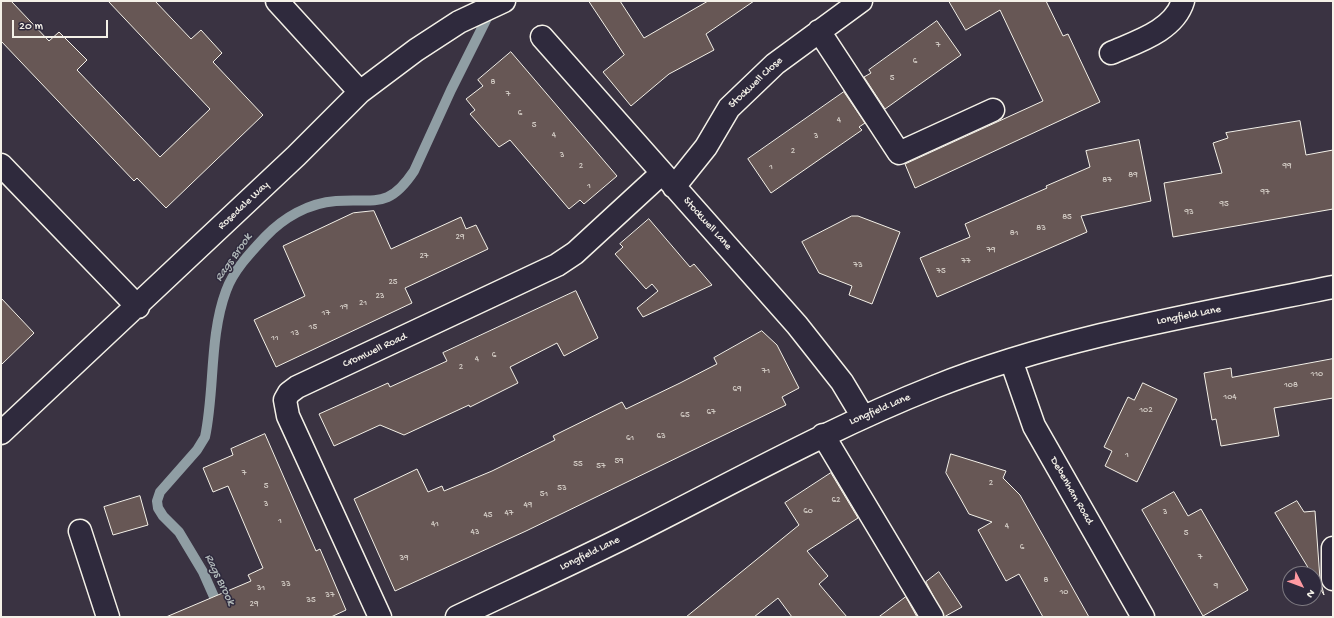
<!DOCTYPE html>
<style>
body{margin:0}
#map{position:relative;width:1334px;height:618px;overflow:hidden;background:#3a3342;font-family:"Gochi Hand",sans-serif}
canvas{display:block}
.frame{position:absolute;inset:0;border:2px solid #f4f1e8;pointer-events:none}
.north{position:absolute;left:1282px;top:566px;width:40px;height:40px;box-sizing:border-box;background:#2f2a3d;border:1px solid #7e7a81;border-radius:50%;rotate:132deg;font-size:11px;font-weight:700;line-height:16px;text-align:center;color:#f4f1e8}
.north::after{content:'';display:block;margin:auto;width:14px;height:18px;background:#ff9aa2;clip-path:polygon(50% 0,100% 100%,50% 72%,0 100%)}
.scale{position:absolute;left:12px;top:20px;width:96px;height:18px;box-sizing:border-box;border:2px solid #f4f1e8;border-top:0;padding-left:5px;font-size:12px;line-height:14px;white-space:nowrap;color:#f4f1e8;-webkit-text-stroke:3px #2f2a3d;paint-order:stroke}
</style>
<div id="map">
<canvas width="1334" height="618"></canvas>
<div class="frame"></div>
<div class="north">N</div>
<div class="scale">20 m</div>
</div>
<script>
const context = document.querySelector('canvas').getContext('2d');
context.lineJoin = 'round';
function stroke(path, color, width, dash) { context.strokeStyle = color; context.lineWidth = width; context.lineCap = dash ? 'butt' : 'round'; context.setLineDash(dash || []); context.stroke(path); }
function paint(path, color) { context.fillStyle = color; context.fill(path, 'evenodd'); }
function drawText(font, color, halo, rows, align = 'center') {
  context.font = font + ' "Gochi Hand",sans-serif'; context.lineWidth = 3; context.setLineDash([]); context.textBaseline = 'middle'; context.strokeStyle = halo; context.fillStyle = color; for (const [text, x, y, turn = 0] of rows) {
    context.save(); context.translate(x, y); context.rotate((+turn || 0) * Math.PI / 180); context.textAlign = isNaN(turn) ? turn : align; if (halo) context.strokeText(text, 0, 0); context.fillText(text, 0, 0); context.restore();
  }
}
const stream = new Path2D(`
 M223,617L203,572L179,532L163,516L158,508L157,501L160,492L197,450L205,437C215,390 209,337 226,291C233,271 250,253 265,237C283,218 308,203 336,201C375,198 388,210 414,171L451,90L491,10`);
const building = new Path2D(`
 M1,1H11L49,41L59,32L87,60L77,70L160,157L210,109L108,1H155L191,39L201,30L222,53L213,62L263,115L166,208L137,178L134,181L1,41Z
 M589,1H620L644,38L708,1H754L706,34L714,50L669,74L631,106L603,72L624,55Z
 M949,1H1046L1063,36L1068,34L1100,102L915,188L905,164L1043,101L1000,10L966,30Z
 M937,21L961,55L885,109L864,77L871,73L869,70Z
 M511,52L617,176L584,204L580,200L569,209L510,140L499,147L470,114L475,110L466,99L483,86L478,80Z
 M844,92L865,123L859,127L862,130L771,193L748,159Z
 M1300,121L1306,155L1333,150V209L1173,237L1164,183L1222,173L1213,143L1228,138L1226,133Z
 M1139,140L1151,201L1081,216L1087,232L937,297L920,258L970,237L965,224L1047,188L1046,186L1090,167L1086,151Z
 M374,211L391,249L461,217L466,229L476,225L488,249L405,288L412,303L276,367L254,320L305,296L283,246L353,213Z
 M852,216H858L900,232L872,304L849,295L852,286L819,273L802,242Z
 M649,219L690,267L694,264L712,285L643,317L637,308L658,291L652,284L646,289L615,254L623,247L620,244Z
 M576,291L598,338L564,356L557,343L510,367L518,383L470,407L469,405L404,435L380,425L334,446L319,414L388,383L390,387L447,361L443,353Z
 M1,298L34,333L1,365Z
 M762,331L777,345L799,388L782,397L786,405L526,531L395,591L354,499L417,469L428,492L442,486L444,491L492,471L555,440L553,436L622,402L626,409L680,383L717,364L714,358Z
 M1333,359V398L1274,408L1279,436L1221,446L1216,419L1212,420L1204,373L1231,368L1232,377Z
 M1143,383L1177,399L1137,482L1105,466L1112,451L1104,447L1128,397L1134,400Z
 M265,434L316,551L320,549L346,610L331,617H166L251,581L248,575L263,568L228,486L213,492L203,468L233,455L231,449Z
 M951,454L1006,471L1003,478L1020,495L1089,617H1043L1019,574L1006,581L978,530L992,522L969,514L946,473Z
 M831,473L858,518L807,551L828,576L819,584L847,617H792L778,598L754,617H686L799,525L785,503Z
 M1174,492L1188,516L1201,509L1248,590L1203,616L1142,510Z
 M140,496L148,525L113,535L104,507Z
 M1297,501L1304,512L1315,511L1320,579L1324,595L1314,578V574H1312L1275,513Z
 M939,572L962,607L944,617L926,582Z
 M906,597L917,617H879Z`);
const minor = new Path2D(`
 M277,1L360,92
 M819,31L899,153L993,110
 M542,37L797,325L842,382L863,417
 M1111,53C1136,42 1174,31 1183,1
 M1,165L138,307
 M674,187L706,147L729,108L775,64L861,1
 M1011,360L1034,426L1143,617
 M1,433L296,156L360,92L416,50L459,22L504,1
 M823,435L932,617
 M80,531L108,617
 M1333,548V579
 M380,617L288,416L285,400L289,393L297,387L557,265L575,253L662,173
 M457,617C518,588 580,560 641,529C738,480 833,427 934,387C1062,336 1199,314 1333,287`);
const numberNames = [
 ["7",938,46],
 ["6",915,62],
 ["5",892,79],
 ["8",493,83],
 ["7",508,95],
 ["6",520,114],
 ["4",839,121],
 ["5",534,126],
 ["4",554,136],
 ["3",816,137],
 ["2",793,152],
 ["3",562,156],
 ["2",581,167],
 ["99",1287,167],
 ["1",771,168],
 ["89",1133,176],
 ["87",1107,181],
 ["1",589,187],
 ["97",1265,193],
 ["95",1224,205],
 ["93",1189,213],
 ["85",1067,218],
 ["83",1041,229],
 ["81",1014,234],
 ["29",460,238],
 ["79",991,251],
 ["27",424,257],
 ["77",966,262],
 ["73",858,266],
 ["75",941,272],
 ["25",393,283],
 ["23",380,297],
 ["21",363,304],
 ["19",344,308],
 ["17",326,314],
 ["15",313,328],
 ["13",295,334],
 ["11",275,339],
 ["6",494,356],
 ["4",477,360],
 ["2",461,368],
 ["71",766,372],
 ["110",1317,375],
 ["108",1291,386],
 ["69",737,390],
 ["104",1230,398],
 ["102",1146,411],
 ["67",711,413],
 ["65",685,416],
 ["63",661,437],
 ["61",630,439],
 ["1",1127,456],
 ["59",619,462],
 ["55",578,465],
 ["57",601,467],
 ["7",244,474],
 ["2",991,484],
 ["5",266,487],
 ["53",562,489],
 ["51",544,495],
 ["62",836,501],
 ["3",266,505],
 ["49",528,506],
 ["60",808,512],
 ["3",1165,513],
 ["47",509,514],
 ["45",488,516],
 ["1",280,522],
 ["41",435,525],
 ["4",1007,527],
 ["43",475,533],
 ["5",1186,534],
 ["6",1022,548],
 ["7",1200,558],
 ["39",404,559],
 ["8",1046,581],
 ["33",286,585],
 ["9",1216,587],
 ["31",261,589],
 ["10",1064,593],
 ["37",330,596],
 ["35",311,601],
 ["29",254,605]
];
const streetNames = [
 ["Stockwell Close",756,83,-43],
 ["Rosedale Way",244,206,-43],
 ["Stockwell Lane",707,224,48],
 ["Longfield Lane",1189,316,-11],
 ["Cromwell Road",375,351,-25],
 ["Longfield Lane",880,410,-23],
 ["Debenham Road",1071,491,60],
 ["Longfield Lane",590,554,-26]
];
const waterNames = [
 ["Rags Brook",234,258,-55],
 ["Rags Brook",219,580,64]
];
stroke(stream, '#909ea4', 10);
paint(building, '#675755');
stroke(building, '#f4f1e8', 1);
stroke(minor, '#f4f1e8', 25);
stroke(minor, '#2f2a3d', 22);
drawText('9px', '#d1cac3', null, numberNames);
drawText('11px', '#f4f1e8', '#2f2a3d', streetNames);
drawText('italic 12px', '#b2baba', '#2f2a3d', waterNames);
</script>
